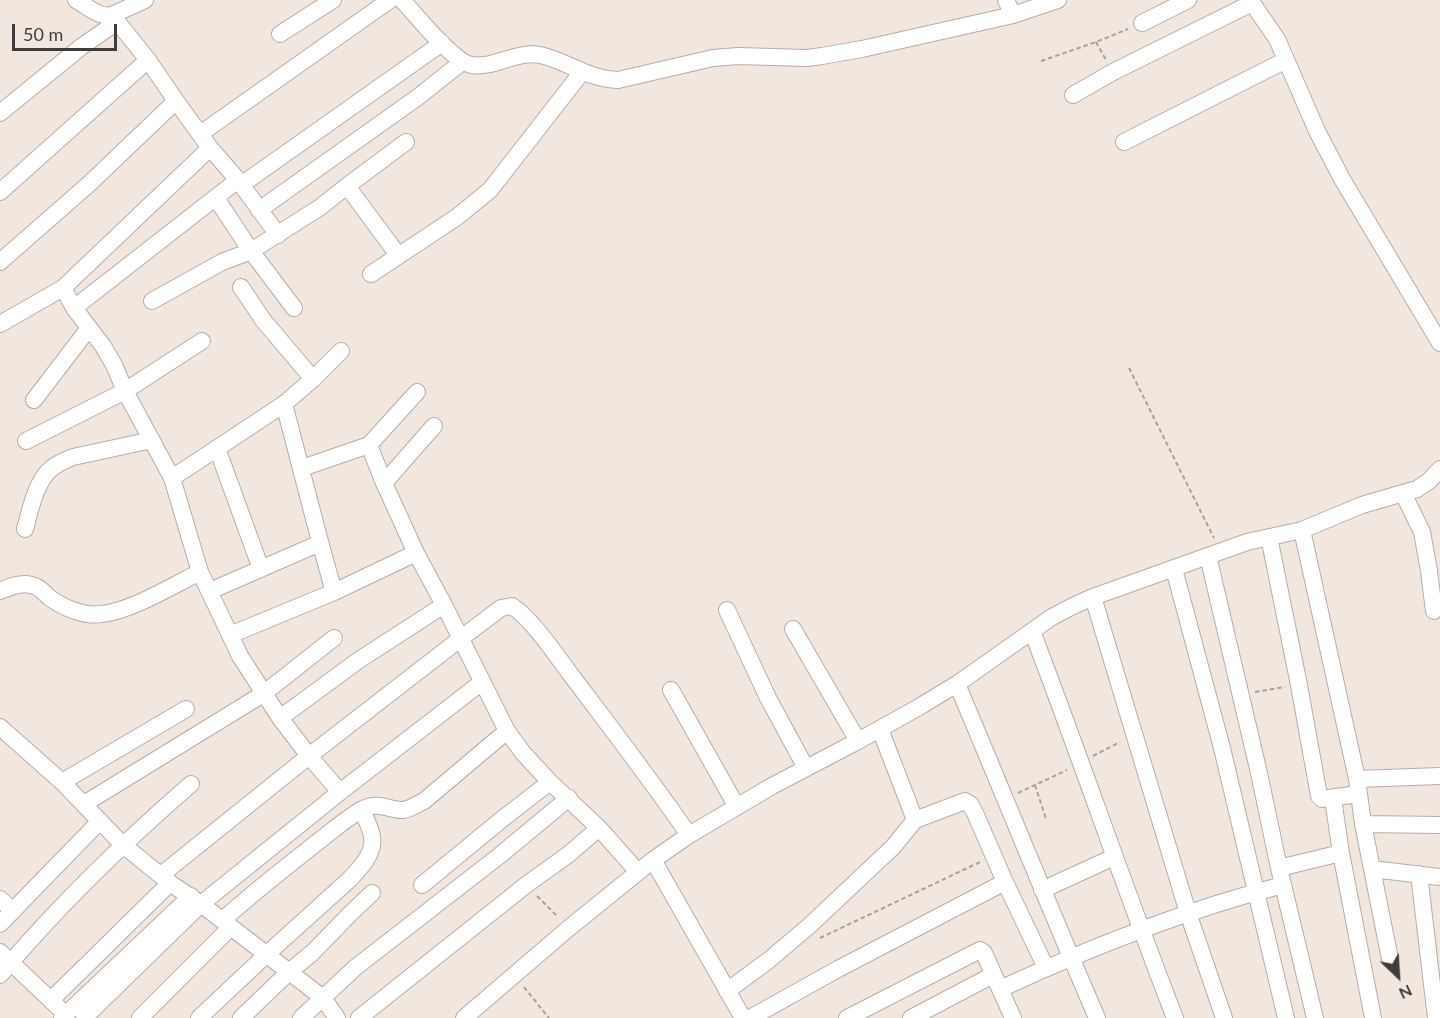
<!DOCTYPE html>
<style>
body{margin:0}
#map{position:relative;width:1440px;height:1018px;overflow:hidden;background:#f1e7df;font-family:Lato,sans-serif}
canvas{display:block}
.north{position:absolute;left:1368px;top:946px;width:60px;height:60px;-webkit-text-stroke:4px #f1e7df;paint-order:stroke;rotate:155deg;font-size:16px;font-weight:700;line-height:24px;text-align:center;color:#403c39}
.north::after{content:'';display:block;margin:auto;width:21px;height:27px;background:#403c39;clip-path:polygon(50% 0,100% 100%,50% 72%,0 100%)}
.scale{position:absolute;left:12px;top:24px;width:105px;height:27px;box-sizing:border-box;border:3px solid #403c39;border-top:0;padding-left:8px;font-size:18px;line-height:21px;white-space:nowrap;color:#403c39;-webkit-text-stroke:4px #f1e7df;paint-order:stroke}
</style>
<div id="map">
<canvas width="1440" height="1018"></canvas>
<div class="north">N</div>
<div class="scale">50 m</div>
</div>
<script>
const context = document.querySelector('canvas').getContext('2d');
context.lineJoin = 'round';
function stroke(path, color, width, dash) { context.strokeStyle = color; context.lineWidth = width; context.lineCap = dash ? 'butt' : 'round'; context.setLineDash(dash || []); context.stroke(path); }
const path = new Path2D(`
 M1096,42L1106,60
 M1041,61L1096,42L1128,29
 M1129,368L1214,538
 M1255,692L1285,687
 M1093,756L1120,742
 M1035,785L1046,819
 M1018,793L1067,770
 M537,896L558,917
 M820,938L980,862
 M524,987L549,1018`);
const minor = new Path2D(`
 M76,0C87,6 99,18 112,15L145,0
 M402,0C416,15 454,63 472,65C477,66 485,65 490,64C506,60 524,52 540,55C568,61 587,79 618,80L713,58L738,56L807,58L822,56L862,49L1013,15L1058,0
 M1006,0L1013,15
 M1250,0L1277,39L1317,131L1342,179L1440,343
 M1142,23L1188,0
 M280,34L333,0
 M1073,95L1113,72L1252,3
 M176,101L210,148L238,180L278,235
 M0,113L81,47L117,22
 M200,134L390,0
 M1124,142L1286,60
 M241,185L442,43
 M0,192L148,60
 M216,198L251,251L294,308
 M259,210L418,97L462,62
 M398,255L347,186L406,142
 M0,262L89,184L176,101L148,60L112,15
 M371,274L457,217L490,190L582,72
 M241,287L263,320L313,379
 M63,288L74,308L103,346L114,365L125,391L172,478L200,572L240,656L280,718L309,756L340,792
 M152,301L222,262L251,251L319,208L347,186
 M74,308L238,180
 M0,324L63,288L210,148
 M34,400L89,328
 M284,404C301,467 316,530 334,592
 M26,441L125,391L202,341
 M369,445L384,483L416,553L444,605L507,731L523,753L550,782L599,828L638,872
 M217,448L261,569
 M302,468L369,445L417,392
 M172,478L284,404L313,379L341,351
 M384,483L434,426
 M1403,493L1422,532L1429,571L1434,611
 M25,529C30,511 36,480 52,468C58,463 66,460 73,457L152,440
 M1302,530L1362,505L1417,489L1429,481L1440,469
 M1269,537L1299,685L1319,796L1322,799L1358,794
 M1208,556L1259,773L1279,868L1315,1018
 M1174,569L1222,748L1286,1018
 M0,591C9,587 21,582 31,585C39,586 44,593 50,598C64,608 85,617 102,614C131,611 174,585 200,572
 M210,591L320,543
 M1093,597L1188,913L1224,1018
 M727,610L768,698L806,768
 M793,629L858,741
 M1032,631C1081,759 1125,890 1175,1018
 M230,635L334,592L416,553
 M957,684C1004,795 1049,907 1097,1018
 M671,690L737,807
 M280,718L359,660L444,605
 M0,727L62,782L123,845L170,883L201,904L323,998L337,1018
 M880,729L915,820
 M62,782L186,709
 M1333,799L1341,853L1373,1018
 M84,804L263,694L334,638
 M1363,824L1440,825
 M653,860L743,1018
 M1279,868L1341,853
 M1372,869L1440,877
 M1419,874L1436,1018
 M161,875L309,756L460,639L501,608L512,606C532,619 556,655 571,675C611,728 651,780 689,835
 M422,885L501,820L550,782
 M1042,890L1114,857
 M0,899L13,911
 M223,920C252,893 284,869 315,844C330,833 346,818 363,809C379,801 388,810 403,810C411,809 417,804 424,801L507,731
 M0,924L100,821
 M0,952L58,1007
 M1390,959L1363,824L1357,779L1440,776
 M0,975C58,906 123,843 191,784
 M1000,989C1091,947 1185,910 1283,885
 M727,991L769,960L809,926L893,847L915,820L965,801L970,804L975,813L1005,882L1046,968
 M51,1000L170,883
 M62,1018L191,896
 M84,1018L201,904L340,792L482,682
 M140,1018L231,927
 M199,1018L267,954L350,879C360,868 375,853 372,837C371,828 365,818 362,810
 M241,1018L289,972L312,953L350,914L372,893
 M301,1018L356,967L499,856L569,798
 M359,1018L526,885L569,854L599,828
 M464,1018L569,928L653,860L689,835L772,786L858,741L919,707L957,684L1052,617L1073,606L1093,597L1247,542L1302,530L1357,779
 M750,1018L838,969L1005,882
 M847,1018L980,950L984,953L1013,1018
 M911,1018L993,975`);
stroke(minor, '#b6ada6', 18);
stroke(path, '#a9a19b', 2, [4.5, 3]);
stroke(minor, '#fff', 16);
</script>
